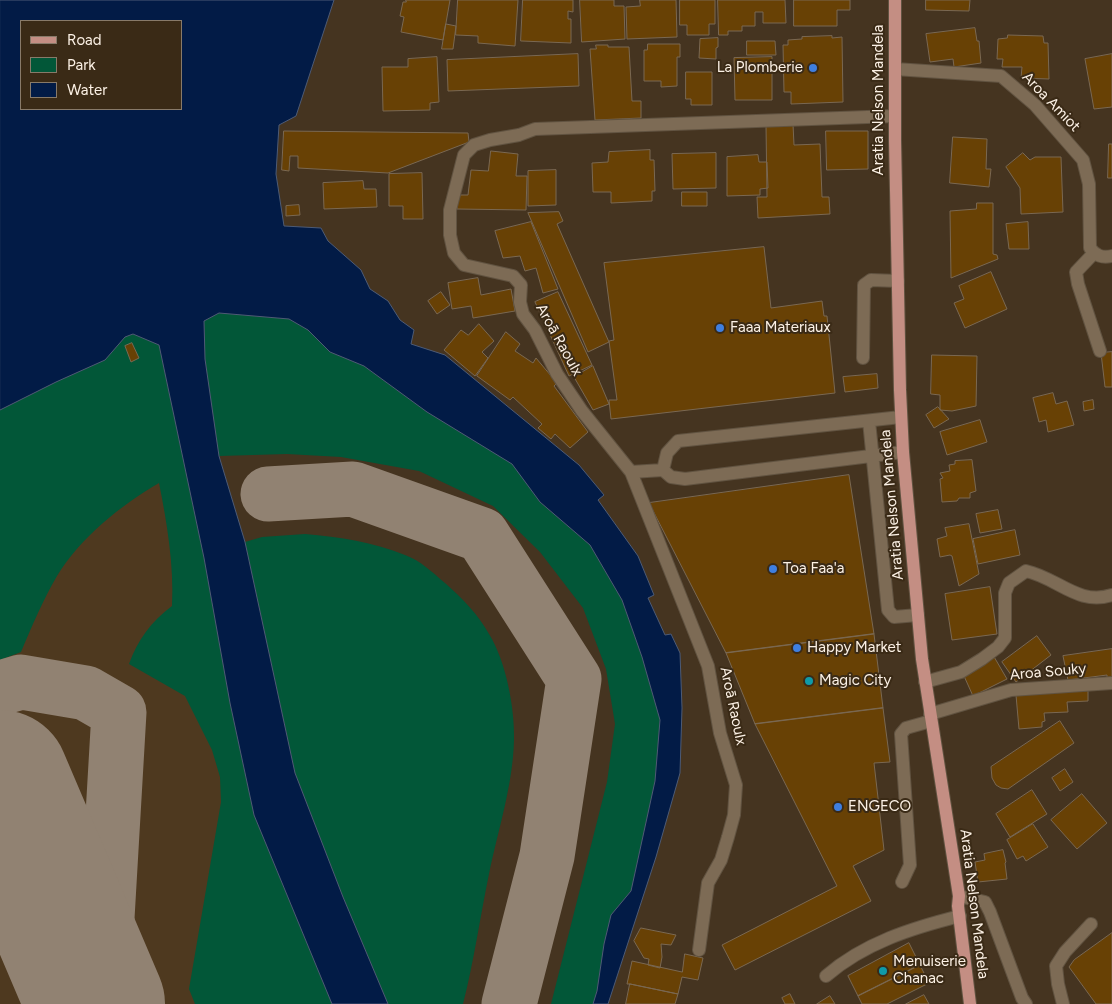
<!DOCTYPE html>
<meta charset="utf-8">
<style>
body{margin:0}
#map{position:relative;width:1112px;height:1004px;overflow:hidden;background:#453420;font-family:Figtree,sans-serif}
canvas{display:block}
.legend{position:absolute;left:20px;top:20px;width:162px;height:90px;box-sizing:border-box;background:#3a2a16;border:1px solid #887a69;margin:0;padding:6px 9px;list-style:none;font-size:15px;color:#fcf1e5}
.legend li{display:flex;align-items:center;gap:10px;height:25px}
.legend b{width:25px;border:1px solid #887a69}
</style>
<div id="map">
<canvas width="1112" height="1004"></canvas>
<ul class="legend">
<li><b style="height:6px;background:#c48e83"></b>Road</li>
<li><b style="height:14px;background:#025738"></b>Park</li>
<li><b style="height:14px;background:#021b46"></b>Water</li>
</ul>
</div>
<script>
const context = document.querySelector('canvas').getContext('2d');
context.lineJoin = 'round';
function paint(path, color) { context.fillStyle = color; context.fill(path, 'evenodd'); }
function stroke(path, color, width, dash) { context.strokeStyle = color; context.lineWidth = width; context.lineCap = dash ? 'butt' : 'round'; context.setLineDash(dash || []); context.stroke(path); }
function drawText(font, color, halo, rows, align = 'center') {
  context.font = font + ' Figtree,sans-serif'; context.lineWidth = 4; context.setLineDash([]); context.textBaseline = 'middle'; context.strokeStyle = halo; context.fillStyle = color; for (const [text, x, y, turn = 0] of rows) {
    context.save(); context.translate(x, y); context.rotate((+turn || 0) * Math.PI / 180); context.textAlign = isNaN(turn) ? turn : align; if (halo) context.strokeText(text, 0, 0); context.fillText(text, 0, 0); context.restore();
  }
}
const built = new Path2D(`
 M125,337L254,815L332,1004H0V410L56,382Z`);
const green = new Path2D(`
 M219,313L289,319L308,330L330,352L364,366L427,412L513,464L540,502L590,545L622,600L642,657L660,720L655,781L631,891L611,915L604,944L597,991L593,1004H551L607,782L615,724L606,669L583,608L540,552L493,506L419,471L341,457L287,454L219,456L205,359L204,321Z
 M133,334L159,345L204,558L230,703L254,815L332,1004H195L189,989L221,802L220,777L212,750L185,696L129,664C138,639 151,622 172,606C174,565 167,523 159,483C121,505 80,538 57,576C43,600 32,626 21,652L0,660V410L56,382L105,360L125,337Z
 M305,534C340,537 373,542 405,555C421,561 432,572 445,583C462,598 478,614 489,634C506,661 515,709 514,740C513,785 498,830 489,874C480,917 474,961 463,1004H388L343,897L295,773L245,542L262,537Z`);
const water = new Path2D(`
 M0,0H334L296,116L279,125L276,174L284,226L321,228L328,241L361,270L370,289L388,301L400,320L414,330L411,344L445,355L579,465L604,495L598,500L638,556L654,595L648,598L665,635L671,634L680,653L682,708L680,773L656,857L608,1004H593L597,991L604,944L611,915L631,891L655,781L660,720L642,657L622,600L590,545L540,502L512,464L427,412L364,366L330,352L308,330L289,319L219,313L204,321L205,359L219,456L245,542L295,773L343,897L388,1004H332L254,815L230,703L204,558L159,345L133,334L125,337L105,360L56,382L0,410ZM181,21V109H21V21Z`);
const taxiway = new Path2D(`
 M268,494L353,489L482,535L574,679L547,856L509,1004
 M0,688L21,682L86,693L119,712L102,1004
 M0,915L72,946`);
const runway = new Path2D(`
 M0,779L96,1004`);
const building = new Path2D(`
 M406,0H450L443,40L401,32L404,17L400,16L403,2H406Z
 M458,0H518L515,46L478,43V36L456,35Z
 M523,0H573V12L568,11V19H571V43L521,41Z
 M580,0H614V6H624L625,39L582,42Z
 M640,0H676L677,37L627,39L626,7L640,6Z
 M680,0H715V24H709V35H687V25H680Z
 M718,0H785L786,23H763V12H755V26H742V31H728V35H719Z
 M794,0H850V10H837V26H794Z
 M926,0H970L969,11L926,10Z
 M446,24L456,26L453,49H442Z
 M975,28L977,41H979L981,63L954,67L953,59L930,62L926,34Z
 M1008,35L1043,36L1044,43H1048L1049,79L1021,78L1022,67H1002L1003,59H997L998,39L1007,38Z
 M832,36V38L842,37L843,102L791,104V92H784L783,45H788V40L802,39V37Z
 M718,38V47L716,48V59L699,58L700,39Z
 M747,41H775L776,55H747Z
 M648,44H680V57H677V86L661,87V81H644V50H647Z
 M596,45H608V47H629L632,101H641V118L595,120L590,49H596Z
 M578,54L579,86L448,91L447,60Z
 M1112,54V107L1094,109L1085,59Z
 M437,57L439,102L430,103V110L383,111L382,67H408V59Z
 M772,57V100H735L734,58Z
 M686,72H712V105H691V99H686Z
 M793,124L794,145L820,144L822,197H829L830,214L758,218L757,197H767L766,125Z
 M284,131L468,133L469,142L388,173L298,168V156H290L289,171L282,170Z
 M826,131H868V169L827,170Z
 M953,137L987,139L986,169H991L989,187L950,183Z
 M1109,144H1112V178H1108Z
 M650,150V160H654L655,191H652V201L611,203V192H593L592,163L608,162L609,152Z
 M491,151L518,154L516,176H527L526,210L457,209L458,195H468L471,170L488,171Z
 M716,153V188L673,189L672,154Z
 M1023,153L1030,160L1035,157H1061L1063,212L1021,214L1020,188L1006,167Z
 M758,155L759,162H767L768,188L760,189V195L727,196V157Z
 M556,170V205L528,206V171Z
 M422,173L423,219H403V206H389V174Z
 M363,181L364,189H376L377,207L324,209L323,183Z
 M682,192H707V206H682Z
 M977,203H993V254L997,255L998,259L951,278L950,211L976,209Z
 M299,205L300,215L286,216V206Z
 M559,212L563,221L557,224L609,342L588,352L528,213Z
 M531,222L558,289L543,293L536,268L525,271L520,256L503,258L495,231Z
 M1028,222L1029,249H1009L1006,224Z
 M764,247L771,308L822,301L824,316H827L835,393L611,419L609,400H617L609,341L614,340L604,263Z
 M991,272L1007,309L965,328L954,303L964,299L959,286Z
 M478,278L481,295L511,289L515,311L473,318L471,306L452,309L448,283Z
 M441,292L450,305L437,314L428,301Z
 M558,292L592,365L569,376L535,302Z
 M479,324L494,341L482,352L488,358L475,376L444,350L461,330L468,335Z
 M506,332L520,344L515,351L533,363L536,358L557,383L554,386L588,432L570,448L555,434L551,439L538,428L542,424L513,397L510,400L477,376Z
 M132,343L139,358L131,362L125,346Z
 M1112,352V387H1105L1101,353Z
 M932,355L977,356L976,406L952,411L940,410V395L931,394Z
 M593,366L609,404L593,410L574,377Z
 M877,374L878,388L845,392L843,377Z
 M1053,393L1056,404L1067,401L1074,425L1048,432L1046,420L1039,422L1033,398Z
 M1093,400L1094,409L1084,411L1083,402Z
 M938,407L949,419L934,428L926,415Z
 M980,420L987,442L947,455L940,432Z
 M972,460L976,491L970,493V498H959L957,501L942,502L940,479L943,478L940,473L950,471L949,465L955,464V461Z
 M849,475L874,634L726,653L649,503Z
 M998,510L1002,529L980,533L976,514Z
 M969,524L979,574L959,586L952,556L950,555L940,557L937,539L947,536L945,528Z
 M1015,530L1020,555L978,564L973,539Z
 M990,587L997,634L952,640L945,594Z
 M874,634L883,708L755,724L726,653Z
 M1037,636L1051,655L1016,682L1002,662Z
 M1112,649V679L1107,680V675L1068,680L1063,656Z
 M993,655L1007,679L973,696L964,676Z
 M1088,691V701L1067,702L1068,712L1044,713L1045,721L1042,722V727L1019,729L1016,695Z
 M883,708L890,762L874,763L884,850L853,866L871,901L735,970L722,945L837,886L755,724Z
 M1060,721L1074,743L1008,789L1001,788L996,785L992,778L991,767Z
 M1065,769L1073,782L1060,791L1052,778Z
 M1032,790L1047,814L1010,837L996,814Z
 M1082,794L1107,823L1077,849L1051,820Z
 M1033,824L1048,847L1026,861L1023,856L1017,859L1007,840Z
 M1003,850L1006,862L1005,863L1007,879L978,882L975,862L985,860L984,854Z
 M641,928L676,935L671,945L661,944L662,957L660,968L648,965L649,959L644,958L634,941Z
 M1112,933V1004H1096L1069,967L1074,960Z
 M909,943L920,965L858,996L848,976Z
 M685,954L703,958L698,980L682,977L678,994L630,984H627L632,961L682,972Z
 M920,965L929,983L887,1004H862L858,996Z
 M630,984L678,994L675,1004H626Z
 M790,994L795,1004H785L782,998Z
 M924,995L929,1004H906Z
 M830,996L835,1004H817Z`);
const minor = new Path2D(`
 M895,69L1001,76L1035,105L1083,160L1089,184L1090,248C1096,256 1102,258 1112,256
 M1094,253L1076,272L1078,284L1100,351
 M863,358L864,285L871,280L898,281
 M869,421L888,610L894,617L918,615
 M663,470L667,453L678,441L901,417
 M663,470L671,477L685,479L903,452
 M631,472L663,470
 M925,682L961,672L982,659L998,647L1005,638V593L1009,583L1026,571C1058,578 1078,606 1112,595
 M930,714L1011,690L1112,683
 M902,882L910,865L901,734L906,728L931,721
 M959,896L985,902L990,912L1022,998L1026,1004
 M699,950L708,883L721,860L728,837L734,815L736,785L720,733L708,666L631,472L582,411L557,374L535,330L523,314L520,302L521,285L513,276L464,265L454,253L450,235V210L464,155L474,145L490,140L519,135L535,129L895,116
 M826,976C864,943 912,928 960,916
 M1063,1004L1058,984L1056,966L1065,952L1091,924`);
const major = new Path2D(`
 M895,0V140L900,390L903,452L922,659L959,896L958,906L970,1004`);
const markers = [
 [813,68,5,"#3f7fe0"],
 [720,328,5,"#3f7fe0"],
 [773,569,5,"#3f7fe0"],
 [797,648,5,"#3f7fe0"],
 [809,681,5,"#0f9aa8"],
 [838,807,5,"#3f7fe0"],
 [883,971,5,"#0f9aa8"]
];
const poiNames = [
 ["La Plomberie",803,68,"right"],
 ["Faaa Materiaux",730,328],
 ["Toa Faa'a",783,569],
 ["Happy Market",807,648],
 ["Magic City",819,681],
 ["ENGECO",848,807],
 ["Menuiserie",893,962],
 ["Chanac",893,979]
];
const streetNames = [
 ["Aratia Nelson Mandela",879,100,-90],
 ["Aroa Amiot",1051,102,46],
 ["Aroā Raoulx",559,340,61],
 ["Aratia Nelson Mandela",892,505,-95],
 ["Aroa Souky",1048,672,-5],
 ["Aroā Raoulx",733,706,78],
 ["Aratia Nelson Mandela",974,904,83]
];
paint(built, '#4e391f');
paint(green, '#025738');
paint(water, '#021b46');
stroke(water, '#4d5b76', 1);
stroke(taxiway, '#918272', 55);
stroke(runway, '#918272', 138);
paint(building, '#684105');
stroke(building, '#7a6852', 1);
stroke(minor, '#615341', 14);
stroke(major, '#615341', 14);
stroke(minor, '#7d6b55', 12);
stroke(major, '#c48e83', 12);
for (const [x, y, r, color] of markers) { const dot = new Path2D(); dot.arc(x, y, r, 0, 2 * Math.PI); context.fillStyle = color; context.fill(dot); stroke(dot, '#3a2a16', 2); }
drawText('15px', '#fcf1e5', '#3a2a16', poiNames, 'left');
drawText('15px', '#fcf1e5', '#3a2a16', streetNames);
</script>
